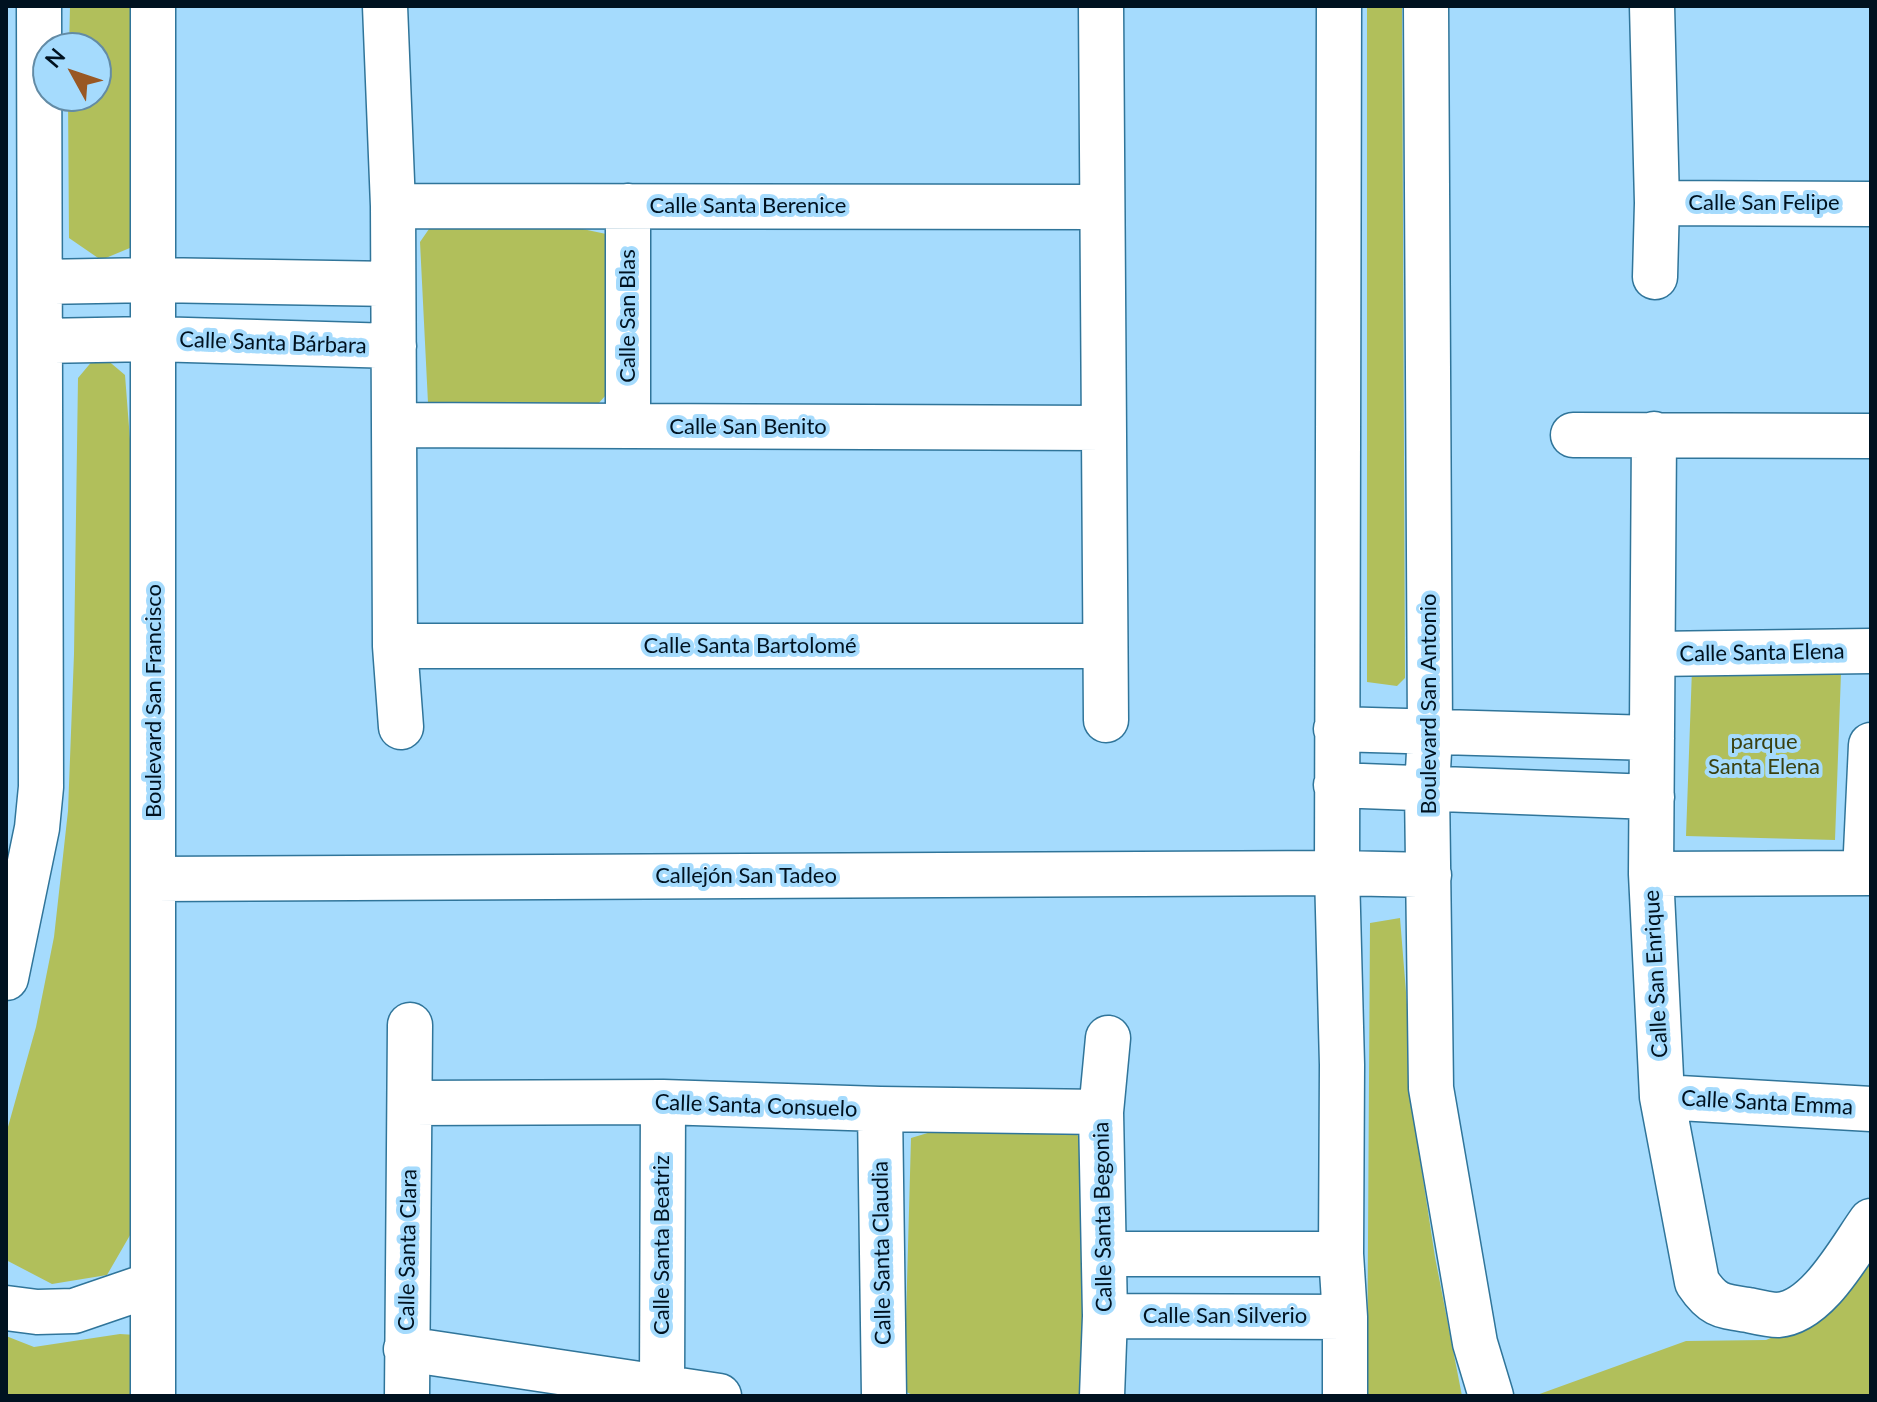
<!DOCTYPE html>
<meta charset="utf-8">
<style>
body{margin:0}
#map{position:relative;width:1877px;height:1402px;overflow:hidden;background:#a5dbfd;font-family:Lato,sans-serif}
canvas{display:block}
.frame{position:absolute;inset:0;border:8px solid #001220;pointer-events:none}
.north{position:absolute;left:32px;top:32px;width:80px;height:80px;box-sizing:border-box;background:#a5dbfd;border:2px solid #638ba5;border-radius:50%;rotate:310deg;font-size:22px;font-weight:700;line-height:32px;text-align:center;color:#001220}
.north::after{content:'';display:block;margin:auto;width:28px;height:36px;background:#995824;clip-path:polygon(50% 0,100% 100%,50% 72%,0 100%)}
</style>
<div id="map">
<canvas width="1877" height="1402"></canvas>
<div class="frame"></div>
<div class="north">N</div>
</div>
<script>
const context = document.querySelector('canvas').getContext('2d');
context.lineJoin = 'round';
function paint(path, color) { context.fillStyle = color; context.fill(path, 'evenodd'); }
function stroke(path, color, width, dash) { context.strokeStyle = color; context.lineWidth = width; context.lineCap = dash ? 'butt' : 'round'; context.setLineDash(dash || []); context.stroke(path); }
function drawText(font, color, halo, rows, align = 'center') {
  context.font = font + ' Lato,sans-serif'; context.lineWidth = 8; context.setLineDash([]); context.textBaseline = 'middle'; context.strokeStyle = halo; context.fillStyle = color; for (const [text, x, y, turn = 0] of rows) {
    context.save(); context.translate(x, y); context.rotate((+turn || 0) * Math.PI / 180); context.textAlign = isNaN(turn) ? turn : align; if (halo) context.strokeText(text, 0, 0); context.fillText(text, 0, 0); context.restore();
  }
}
const green = new Path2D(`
 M70,6H134L137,245L101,260L69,238L68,96H96V48H69Z
 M1367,6H1402L1405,678L1397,686L1367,682Z
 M573,227L611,235L615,385L597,405L428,403L420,242L429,229Z
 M99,353L125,375L133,479V1230L107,1275L52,1284L6,1260V1134L36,1027L54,937L68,811L74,654L78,378Z
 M1692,669L1841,673L1835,840L1686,836Z
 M1400,918L1419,1153L1435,1257L1462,1396H1367L1370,923Z
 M961,1123L1065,1129L1085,1139L1089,1396H915L904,1391L911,1138Z
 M1871,1254V1396H1534L1686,1341L1766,1340L1829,1313Z
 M120,1334L136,1335L135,1396H6V1336L34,1347Z`);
const minor = new Path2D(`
 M153,6V1396
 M385,6L393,206L395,646L401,727
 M1101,6L1106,720
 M1339,6L1337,873L1342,1065L1341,1254L1345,1317V1396
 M1426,6L1430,734L1427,788L1431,1088L1475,1343L1491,1396
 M1652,6L1657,203L1655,277
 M1657,203L1871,204
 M393,206L1102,207
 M628,206V426
 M40,282L153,280L393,284
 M40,341L153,339L394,346
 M394,425L1103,428
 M1654,434L1651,874L1662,1097L1697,1282C1713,1306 1721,1306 1748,1310C1757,1312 1769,1315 1778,1315C1818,1312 1850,1250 1871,1221
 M1573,435L1871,436
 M395,646H1104
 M1653,654L1871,651
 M1336,729L1652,738
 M1336,785L1652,797
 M1865,873L1871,745
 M1651,874L1871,873
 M155,879L1337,873L1429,875
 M6,978L37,828L41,787L39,6
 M1662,1097L1871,1109
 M411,1103L663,1102L880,1109L1101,1112
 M880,1109L884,1396
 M1104,1254H1341
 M6,1308L37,1312L74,1311L153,1284
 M1105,1316L1345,1317
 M406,1349L719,1396
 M662,1387L663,1102
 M407,1396L410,1025
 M1102,1396L1105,1316L1101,1112L1108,1038`);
const streetNames = [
 ["Calle San Felipe",1764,203],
 ["Calle Santa Berenice",748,206],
 ["Calle San Blas",628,316,-90],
 ["Calle Santa Bárbara",273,343,2],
 ["Calle San Benito",748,427],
 ["Calle Santa Bartolomé",750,646],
 ["Calle Santa Elena",1762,653,-1],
 ["Boulevard San Francisco",154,701,-90],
 ["Boulevard San Antonio",1429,704,-90],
 ["Callejón San Tadeo",746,876],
 ["Calle San Enrique",1656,974,-93],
 ["Calle Santa Emma",1767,1103,3],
 ["Calle Santa Consuelo",756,1106,2],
 ["Calle Santa Begonia",1103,1217,-91],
 ["Calle Santa Beatriz",662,1245,-90],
 ["Calle Santa Clara",408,1250,-89],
 ["Calle Santa Claudia",882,1253,-91],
 ["Calle San Silverio",1225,1316]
];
const parkNames = [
 ["parque",1764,742],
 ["Santa Elena",1764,767]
];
paint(green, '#b1bf5b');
stroke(minor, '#30759a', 47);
stroke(minor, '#fff', 44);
drawText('22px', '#001220', '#a5dbfd', streetNames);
drawText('22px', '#3a400f', '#a5dbfd', parkNames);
</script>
